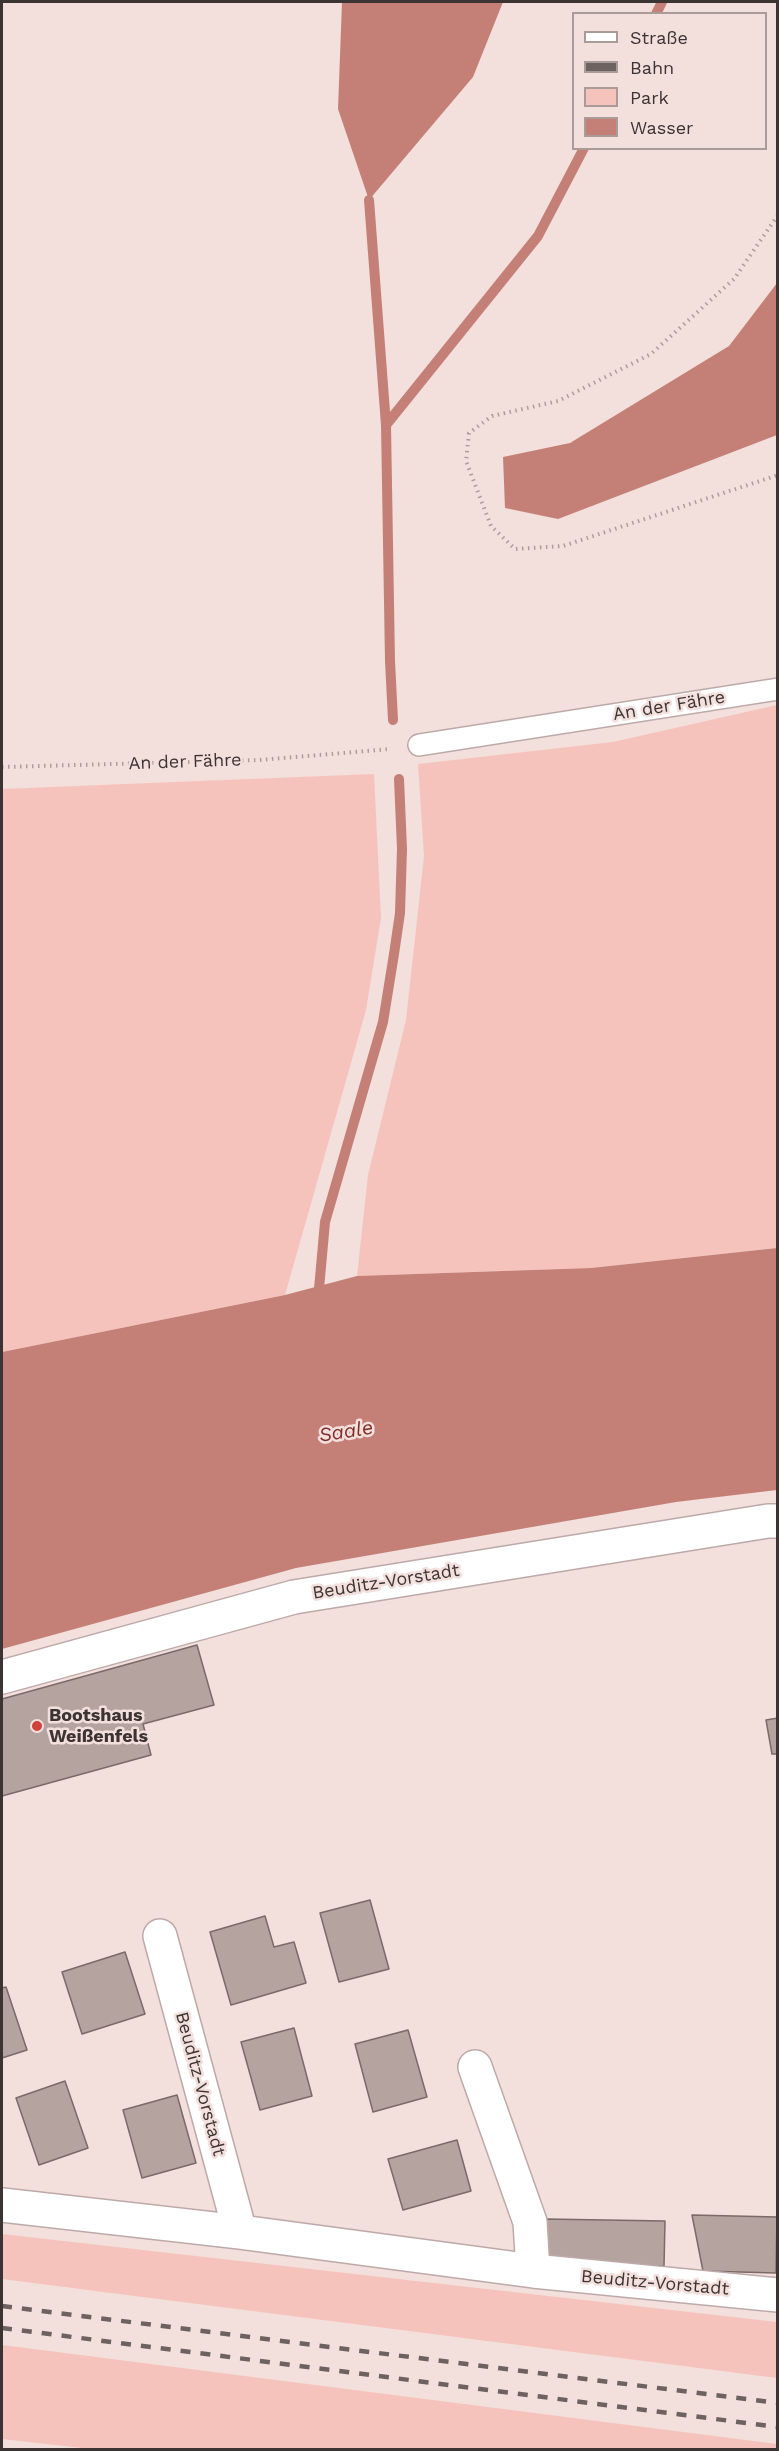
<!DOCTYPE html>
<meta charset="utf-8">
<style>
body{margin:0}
#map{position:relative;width:779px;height:2451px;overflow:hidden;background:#f3dfdc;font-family:"Work Sans",sans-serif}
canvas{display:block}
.frame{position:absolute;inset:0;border:3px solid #3b3432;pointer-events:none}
.legend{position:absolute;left:572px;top:12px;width:195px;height:138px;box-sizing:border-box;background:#f3dfdc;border:2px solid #a99b98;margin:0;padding:8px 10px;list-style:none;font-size:18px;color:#3b3432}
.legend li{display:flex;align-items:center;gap:12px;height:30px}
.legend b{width:30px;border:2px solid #a99b98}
</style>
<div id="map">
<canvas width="779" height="2451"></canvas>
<div class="frame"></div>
<ul class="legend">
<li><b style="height:8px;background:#fff"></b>Straße</li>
<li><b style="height:8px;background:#6d6260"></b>Bahn</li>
<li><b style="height:16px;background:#f5c3bc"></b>Park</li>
<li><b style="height:16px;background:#c48077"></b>Wasser</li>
</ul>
</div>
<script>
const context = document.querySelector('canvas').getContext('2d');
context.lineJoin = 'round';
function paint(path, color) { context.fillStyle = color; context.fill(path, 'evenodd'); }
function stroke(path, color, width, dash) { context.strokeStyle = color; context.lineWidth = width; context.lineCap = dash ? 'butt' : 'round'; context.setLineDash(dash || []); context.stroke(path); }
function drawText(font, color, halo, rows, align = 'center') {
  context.font = font + ' "Work Sans",sans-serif'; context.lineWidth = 5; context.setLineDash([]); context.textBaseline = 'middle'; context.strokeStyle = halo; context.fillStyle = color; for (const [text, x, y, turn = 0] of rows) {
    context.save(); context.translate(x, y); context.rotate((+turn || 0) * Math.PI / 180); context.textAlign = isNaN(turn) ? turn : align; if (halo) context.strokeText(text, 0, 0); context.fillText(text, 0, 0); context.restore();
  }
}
const green = new Path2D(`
 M777,705V1248L591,1268L357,1276L368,1175L406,1020L424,856L418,764L613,742Z
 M374,774L381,918L366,1010L285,1295L2,1352V789Z
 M2,2234L777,2322V2378L2,2279Z
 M2,2345L777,2444V2449L100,2450L2,2439Z`);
const water = new Path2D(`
 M342,2H503L473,77L369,200L338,109Z
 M777,283V435L558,519L505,508L503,457L570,443L729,346Z
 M777,1248V1490L676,1502L296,1568L2,1649V1352L285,1295L357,1276L591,1268Z`);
const stream = new Path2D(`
 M656,14L662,2
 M369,200L386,425L390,661L393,720
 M386,425L538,236L584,148
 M318,1300L325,1222L383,1022L394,954L400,913L402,849L399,779`);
const building = new Path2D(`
 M197,1645L214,1705L143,1724L151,1755L2,1796V1699Z
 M778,1718V1754H772L766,1720Z
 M370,1900L389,1969L339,1982L320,1913Z
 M265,1916L274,1947L294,1942L306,1983L231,2005L210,1932Z
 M125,1952L145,2014L82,2034L62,1972Z
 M6,1987L27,2050L2,2058V1988Z
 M294,2028L312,2096L260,2110L241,2042Z
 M408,2030L427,2097L373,2112L355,2044Z
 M65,2081L88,2148L39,2165L16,2098Z
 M177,2095L196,2163L142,2178L123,2110Z
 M457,2140L471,2191L403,2210L388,2159Z
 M692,2215L777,2217L776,2273L703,2271Z
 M545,2219L665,2221L664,2266L544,2264Z`);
const path = new Path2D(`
 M778,215L734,279L651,354L558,401L492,416L469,433L466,461L491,526L515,549L563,546L778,475
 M2,767L259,760L390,749`);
const lane = new Path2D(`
 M419,745L778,689`);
const street = new Path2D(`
 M2,1677L294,1597L768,1521H778
 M160,1936L240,2232
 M475,2067L530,2222L533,2271
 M2,2205L240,2232L533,2271L778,2295`);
const rail = new Path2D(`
 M2,2306L778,2403
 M2,2328L778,2427`);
const markers = [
 [37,1726,6,"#cf4139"]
];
const streetNames = [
 ["An der Fähre",669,706,-9],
 ["An der Fähre",185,762,-2],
 ["Beuditz-Vorstadt",386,1582,-9],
 ["Beuditz-Vorstadt",200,2084,75],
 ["Beuditz-Vorstadt",655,2283,5]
];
const poiNames = [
 ["Bootshaus",49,1716],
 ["Weißenfels",49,1737]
];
const waterNames = [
 ["Saale",346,1432,-9]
];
paint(green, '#f5c3bc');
paint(water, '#c48077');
stroke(stream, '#c48077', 10);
paint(building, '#b5a3a0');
stroke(building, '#7b6a68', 1.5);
stroke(lane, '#bdaaa8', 24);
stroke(street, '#bdaaa8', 36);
stroke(path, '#ad9e9c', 4, [1.5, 4.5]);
stroke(lane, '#fff', 21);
stroke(street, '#fff', 33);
stroke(rail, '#6d6260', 4.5, [10, 10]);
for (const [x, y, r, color] of markers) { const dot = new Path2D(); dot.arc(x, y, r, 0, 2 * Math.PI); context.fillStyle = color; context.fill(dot); stroke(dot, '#f3dfdc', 2); }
drawText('18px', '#3b3432', '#f3dfdc', streetNames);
drawText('bold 18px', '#3b3432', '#f3dfdc', poiNames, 'left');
drawText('italic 20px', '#802d27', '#f3dfdc', waterNames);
</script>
